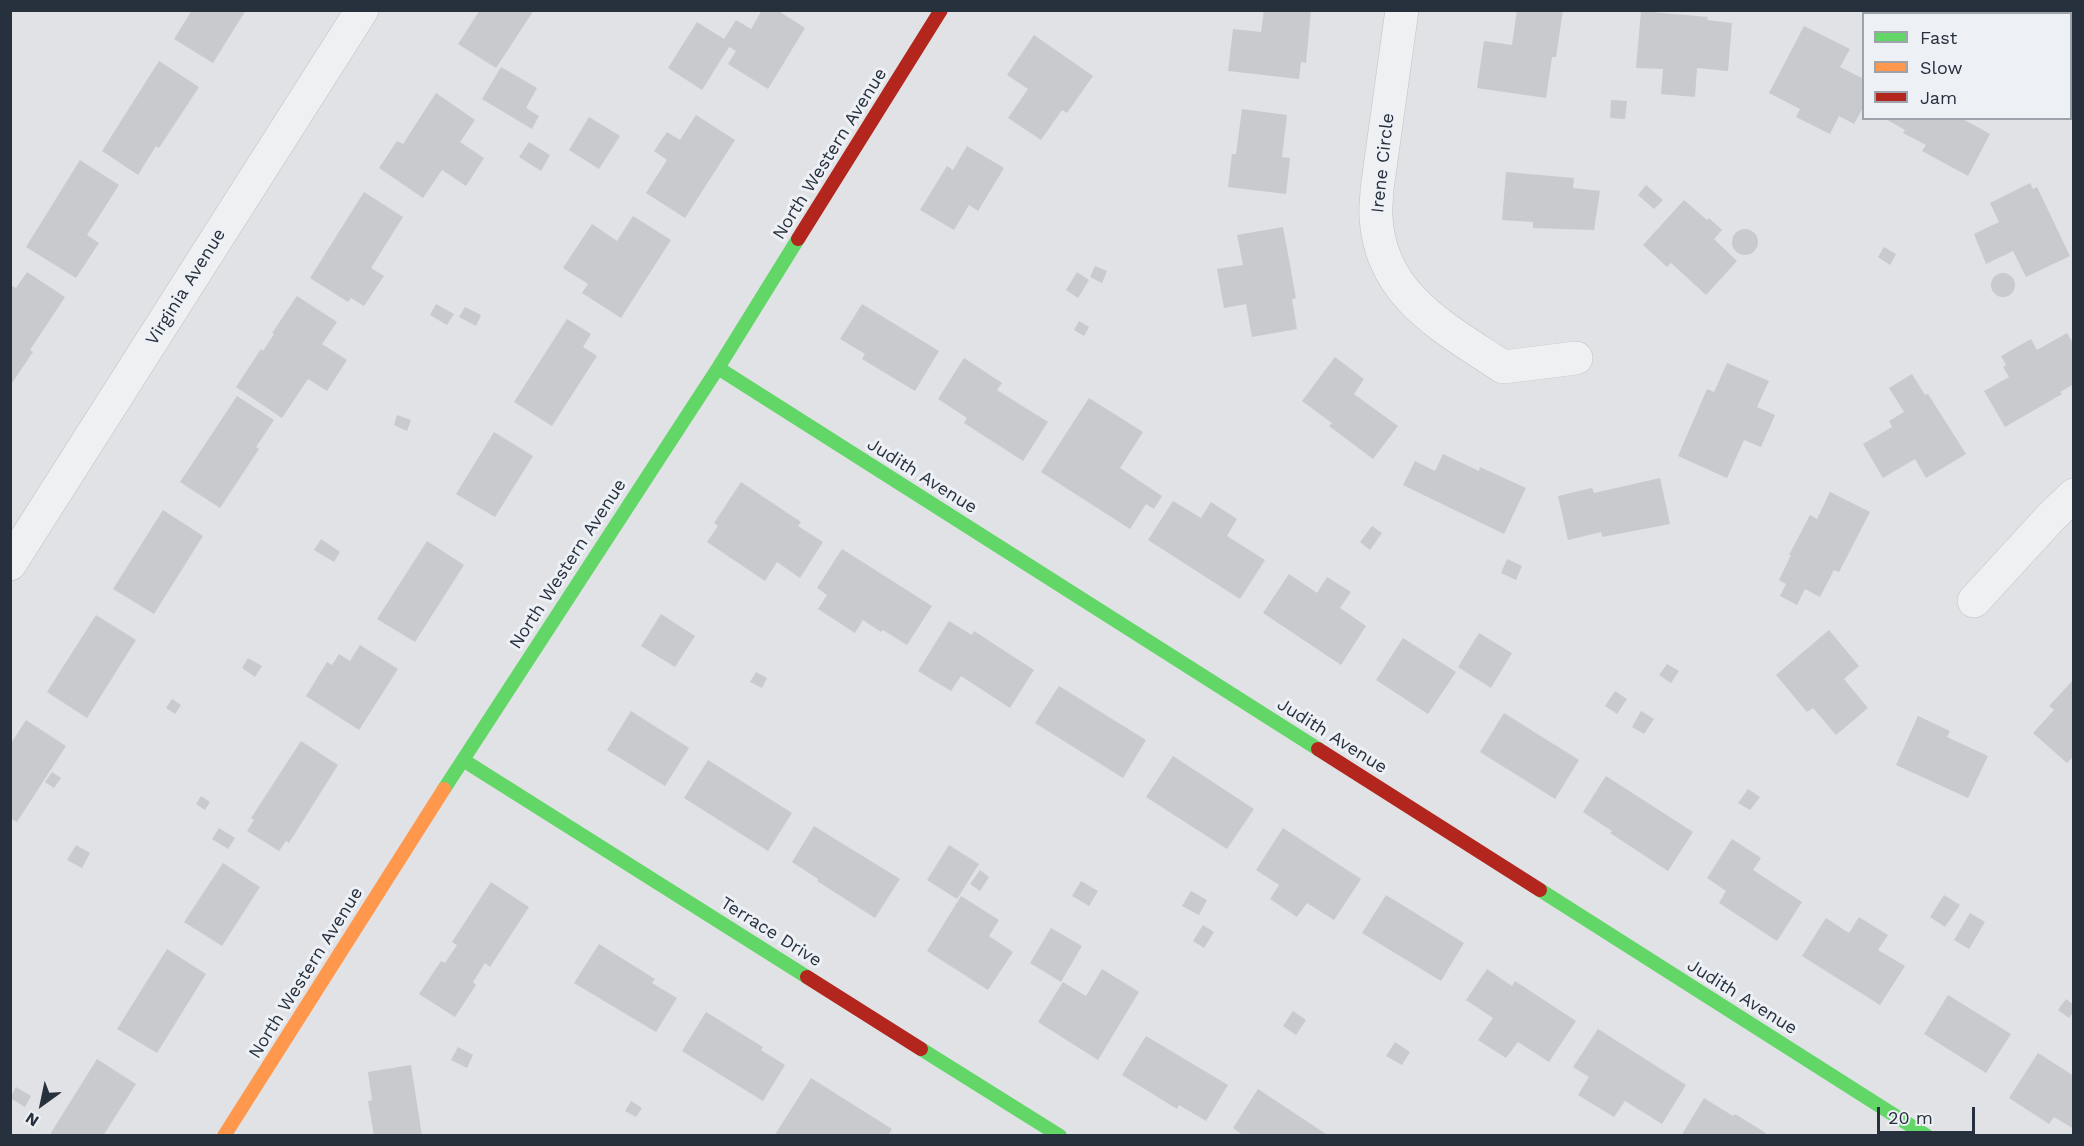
<!DOCTYPE html>
<style>
body{margin:0}
#map{position:relative;width:2084px;height:1146px;overflow:hidden;background:#e0e2e5;font-family:"Work Sans",sans-serif}
canvas{display:block}
.frame{position:absolute;inset:0;border:12px solid #27303d;pointer-events:none}
.legend{position:absolute;left:1862px;top:12px;width:210px;height:108px;box-sizing:border-box;background:#edf0f5;border:2px solid #9ea3ab;margin:0;padding:8px 10px;list-style:none;font-size:18px;color:#27303d}
.legend li{display:flex;align-items:center;gap:12px;height:30px}
.legend b{width:30px;border:2px solid #9ea3ab}
.north{position:absolute;left:12px;top:1074px;width:60px;height:60px;-webkit-text-stroke:4px #edf0f5;paint-order:stroke;rotate:213deg;font-size:16px;font-weight:700;line-height:24px;text-align:center;color:#27303d}
.north::after{content:'';display:block;margin:auto;width:21px;height:27px;background:#27303d;clip-path:polygon(50% 0,100% 100%,50% 72%,0 100%)}
.scale{position:absolute;left:1877px;top:1107px;width:98px;height:27px;box-sizing:border-box;border:3px solid #27303d;border-top:0;padding-left:8px;font-size:18px;line-height:21px;white-space:nowrap;color:#27303d;-webkit-text-stroke:4px #edf0f5;paint-order:stroke}
</style>
<div id="map">
<canvas width="2084" height="1146"></canvas>
<div class="frame"></div>
<ul class="legend">
<li><b style="height:8px;background:#63d668"></b>Fast</li>
<li><b style="height:8px;background:#ff974d"></b>Slow</li>
<li><b style="height:8px;background:#b3261e"></b>Jam</li>
</ul>
<div class="north">N</div>
<div class="scale">20 m</div>
</div>
<script>
const context = document.querySelector('canvas').getContext('2d');
context.lineJoin = 'round';
function paint(path, color) { context.fillStyle = color; context.fill(path, 'evenodd'); }
function stroke(path, color, width, dash) { context.strokeStyle = color; context.lineWidth = width; context.lineCap = dash ? 'butt' : 'round'; context.setLineDash(dash || []); context.stroke(path); }
function drawText(font, color, halo, rows, align = 'center') {
  context.font = font + ' "Work Sans",sans-serif'; context.lineWidth = 6; context.setLineDash([]); context.textBaseline = 'middle'; context.strokeStyle = halo; context.fillStyle = color; for (const [text, x, y, turn = 0] of rows) {
    context.save(); context.translate(x, y); context.rotate((+turn || 0) * Math.PI / 180); context.textAlign = isNaN(turn) ? turn : align; if (halo) context.strokeText(text, 0, 0); context.fillText(text, 0, 0); context.restore();
  }
}
const building = new Path2D(`
 M192,10H246L213,63L174,39Z
 M480,10H534L496,68L458,44Z
 M762,10H777L805,28L768,89L728,64L736,51L729,47L702,90L668,68L697,22L724,39L736,20L751,29Z
 M1264,10H1311L1306,63L1301,62L1299,79L1228,71L1233,29L1261,32Z
 M1517,10H1563L1556,57H1552L1546,98L1477,88L1484,41L1512,45Z
 M1641,11L1708,17L1707,20L1732,23L1728,71L1697,68L1695,97L1661,94L1663,69L1636,68Z
 M1804,26L1850,49L1840,67L1864,79V106L1854,124L1839,116L1830,134L1796,117L1800,109L1769,93Z
 M1034,35L1093,76L1067,113L1062,110L1041,140L1008,118L1028,89L1007,75Z
 M159,61L199,87L159,148L156,146L138,175L102,151Z
 M501,67L537,88L526,108L539,116L532,129L482,99Z
 M436,93L475,120L460,142L484,158L466,186L442,170L423,198L379,168L397,141L403,144Z
 M1611,100L1627,101L1625,119L1610,118Z
 M1242,109L1287,115L1282,157L1290,158L1286,194L1228,187L1232,154H1236Z
 M696,115L735,140L685,218L646,193L667,160L654,151L667,132L680,140Z
 M589,117L620,136L599,169L569,150Z
 M1884,118H1961L1990,134L1968,176L1922,151L1926,145L1903,133L1905,130Z
 M529,142L550,155L541,171L519,157Z
 M967,146L1004,168L978,211L969,205L954,230L920,210L947,166L953,170Z
 M80,160L119,185L87,235L99,243L76,278L26,247Z
 M1506,172L1574,178L1573,188L1600,191L1594,230L1533,228V222L1502,220Z
 M2030,183L2033,189L2037,187L2070,256L2026,277L2013,251L1986,264L1974,234L1999,222L1990,203Z
 M1646,185L1663,200L1654,209L1638,195Z
 M364,192L403,217L371,268L384,276L364,306L351,298L348,302L310,278Z
 M1684,200L1707,220L1709,218L1722,230L1714,239L1737,261L1706,295L1671,263L1667,267L1643,245Z
 M633,216L671,240L621,318L582,293L588,284L563,268L592,224L617,241Z
 M1283,227L1296,298L1292,299L1297,329L1252,337L1246,304L1224,308L1217,269L1243,265L1237,235Z
 M1732 242a13 13 0 1 1 26 0a13 13 0 1 1-26 0Z
 M1884,247L1896,254L1890,265L1878,257Z
 M1095,266L1107,271L1102,283L1090,277Z
 M27,272L65,297L30,350L33,352L10,386V285L16,288Z
 M1077,272L1089,280L1078,298L1066,290Z
 M1991 285a12 12 0 1 1 24 0a12 12 0 1 1-24 0Z
 M297,296L337,322L322,344L347,360L327,391L308,379L282,418L236,387L261,349L263,351L274,334L272,333Z
 M436,304L454,314L447,325L430,315Z
 M862,304L939,351L915,391L862,359L865,354L840,339Z
 M465,307L481,315L476,326L459,317Z
 M567,319L591,334L583,347L597,356L552,426L514,402Z
 M1079,321L1089,327L1084,336L1074,330Z
 M2067,333L2074,345V384L2060,392L2062,394L2005,427L1984,391L2009,377L2003,367L2006,365L2001,356L2031,339L2037,350Z
 M1335,357L1364,379L1354,394L1398,426L1373,459L1329,426L1332,423L1302,401Z
 M964,358L1002,383L997,390L1048,422L1023,461L964,423L967,418L938,399Z
 M1727,363L1769,381L1757,407L1775,415L1761,447L1744,440L1727,478L1678,456L1707,389L1714,392Z
 M1912,374L1925,395L1928,394L1966,454L1926,478L1915,459L1883,478L1863,444L1892,427L1889,421L1904,412L1889,388Z
 M237,396L274,420L256,447L259,449L220,508L180,482Z
 M1089,398L1143,432L1120,468L1162,496L1154,509L1146,504L1130,529L1041,472Z
 M397,415L411,420L407,431L394,425Z
 M494,432L533,456L495,517L456,494Z
 M1443,454L1479,471L1480,467L1526,488L1504,534L1403,485L1415,461L1435,471Z
 M1660,478L1670,524L1602,537L1601,532L1568,540L1558,496L1592,488L1594,493Z
 M741,482L801,522L798,526L823,542L800,578L777,562L765,581L707,542L718,526L714,523Z
 M1830,492L1870,512L1839,572L1834,570L1820,597L1805,589L1797,605L1780,596L1786,584L1779,580L1791,555H1789L1810,515L1817,519Z
 M1173,501L1201,518L1211,502L1237,519L1227,536L1265,560L1240,599L1148,540Z
 M163,510L203,536L154,614L113,589Z
 M1372,526L1382,533L1370,550L1360,542Z
 M321,539L340,552L334,562L314,550Z
 M427,541L464,565L415,642L377,619Z
 M842,549L932,606L907,645L883,630L881,632L863,620L855,633L818,609L827,595L817,588Z
 M1507,559L1522,566L1516,580L1501,573Z
 M1289,574L1317,593L1327,577L1351,592L1340,608L1366,626L1341,665L1263,613Z
 M661,614L695,636L675,667L641,646Z
 M96,615L136,640L87,718L47,692Z
 M949,621L972,635L974,631L1034,670L1010,708L961,676L951,691L918,671Z
 M1829,630L1859,666L1844,679L1868,708L1836,735L1813,708L1807,712L1776,675Z
 M1479,633L1512,653L1491,688L1458,667Z
 M1403,638L1456,672L1428,714L1376,680Z
 M360,645L398,669L359,730L306,696L327,662L332,665L339,654L350,661Z
 M248,658L262,666L255,677L242,668Z
 M1667,664L1679,671L1671,683L1659,675Z
 M756,672L767,678L762,688L750,682Z
 M2074,679V756L2067,763L2033,733L2054,710L2049,706Z
 M1059,686L1146,740L1123,778L1035,723Z
 M1615,691L1627,699L1617,714L1605,706Z
 M172,699L181,705L175,714L166,708Z
 M631,711L689,748L665,786L607,750Z
 M1641,711L1654,719L1644,734L1632,727Z
 M1504,713L1579,760L1555,799L1480,752Z
 M1918,716L1950,731L1947,737L1988,756L1968,798L1896,765Z
 M26,720L66,746L17,822L10,818V745Z
 M301,741L338,765L289,843L286,841L279,851L247,831L254,820L251,818Z
 M1173,756L1254,809L1227,849L1146,797Z
 M708,760L792,813L768,851L684,798Z
 M52,772L61,778L54,788L45,782Z
 M1606,776L1693,832L1668,871L1610,833L1612,831L1583,812Z
 M1748,789L1760,797L1750,810L1738,803Z
 M201,796L210,802L205,810L196,804Z
 M814,826L900,879L875,918L817,881L818,879L792,862Z
 M219,828L235,838L228,849L212,839Z
 M1283,828L1361,879L1334,920L1307,903L1297,917L1270,899L1279,885L1256,870Z
 M1732,839L1761,858L1753,870L1802,902L1777,941L1719,903L1726,891L1707,878Z
 M76,845L90,853L82,868L67,860Z
 M949,845L979,864L957,899L927,880Z
 M223,863L260,887L222,946L184,922Z
 M980,870L989,877L980,891L970,884Z
 M1081,881L1098,891L1089,906L1072,896Z
 M491,882L529,907L490,967L485,963L473,982L476,985L455,1017L419,994L441,961L445,963L457,945L452,942Z
 M1191,891L1207,900L1199,915L1182,906Z
 M1386,895L1464,943L1441,981L1362,933Z
 M1944,895L1960,905L1945,927L1930,917Z
 M961,896L999,920L989,936L1013,952L988,990L927,951Z
 M1970,913L1985,922L1969,949L1954,940Z
 M1859,917L1888,935L1878,950L1905,966L1880,1005L1802,956L1826,918L1849,933Z
 M1203,925L1214,932L1204,948L1193,941Z
 M1051,928L1082,946L1061,982L1030,963Z
 M599,944L655,979L652,983L677,998L656,1032L574,983Z
 M167,949L206,974L157,1053L117,1029Z
 M1102,969L1139,992L1098,1060L1038,1022L1063,982L1086,996Z
 M1487,969L1512,986L1515,981L1576,1021L1549,1062L1518,1042L1506,1058L1478,1040L1493,1018L1466,1000Z
 M1948,995L2011,1034L1986,1073L1924,1034Z
 M2066,999L2074,1005V1011L2069,1018L2058,1010Z
 M1293,1011L1306,1020L1296,1035L1283,1026Z
 M706,1012L763,1047L761,1050L785,1065L763,1101L682,1051Z
 M1598,1029L1686,1085L1662,1124L1625,1101L1614,1117L1578,1095L1589,1077L1573,1067Z
 M1146,1036L1228,1085L1206,1121L1179,1105L1177,1109L1122,1075Z
 M1395,1042L1410,1052L1402,1065L1386,1056Z
 M458,1047L473,1055L467,1068L451,1060Z
 M2038,1053L2074,1076V1129L2054,1117L2049,1124L2009,1098Z
 M97,1059L136,1084L103,1136H49Z
 M411,1065L422,1136H374L368,1101L372,1100L368,1072Z
 M811,1078L892,1129L888,1136H774Z
 M16,1087L31,1096L25,1107L10,1098Z
 M1258,1089L1329,1136H1244L1233,1128Z
 M1704,1098L1733,1116L1735,1114L1766,1133L1765,1136H1681Z
 M631,1101L642,1108L636,1117L625,1111Z`);
const street = new Path2D(`
 M1402,10L1377,189C1377,198 1375,208 1376,217C1380,296 1445,328 1503,367L1576,358
 M1991,10L1995,14
 M2070,84L2074,88
 M10,564L362,10
 M1974,601L2052,516L2074,495`);
const fast = new Path2D(`
 M718,368L1318,749
 M463,760L807,977
 M444,789L718,368L798,239
 M1540,890L1927,1136
 M921,1049L1060,1136`);
const slow = new Path2D(`
 M224,1136L444,789`);
const jam = new Path2D(`
 M798,239L941,10
 M1318,749L1540,890
 M807,977L921,1049`);
const streetNames = [
 ["North Western Avenue",830,154,-58],
 ["Irene Circle",1383,163,-84],
 ["Virginia Avenue",186,287,-58],
 ["Judith Avenue",922,476,32],
 ["North Western Avenue",568,564,-57],
 ["Judith Avenue",1332,736,32],
 ["Terrace Drive",771,932,32],
 ["North Western Avenue",306,973,-58],
 ["Judith Avenue",1742,997,32]
];
paint(building, '#c8cacd');
stroke(street, '#bec0c3', 34);
stroke(street, '#eff0f1', 33);
stroke(fast, '#63d668', 14);
stroke(slow, '#ff974d', 14);
stroke(jam, '#b3261e', 14);
drawText('18px', '#27303d', '#edf0f5', streetNames);
</script>
